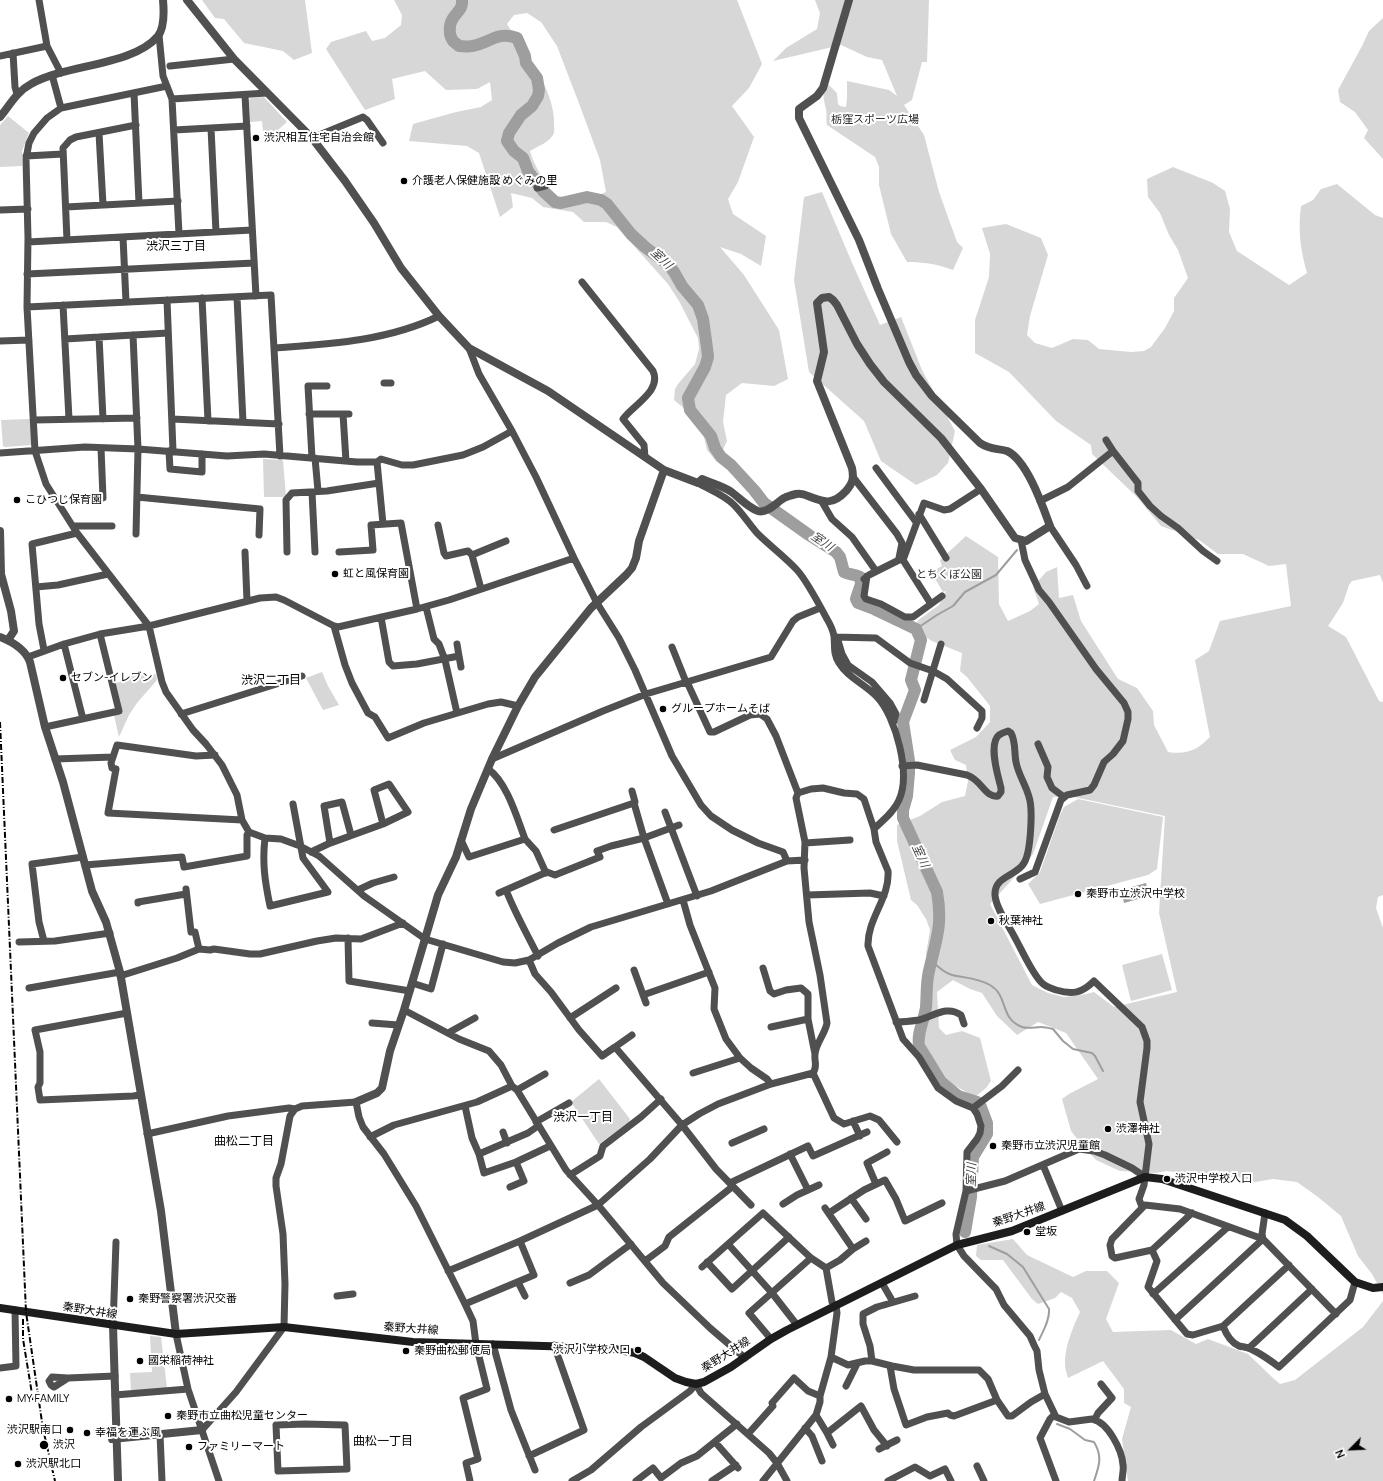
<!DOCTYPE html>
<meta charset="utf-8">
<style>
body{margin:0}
#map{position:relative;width:1383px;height:1481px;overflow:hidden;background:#fff;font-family:Manrope,sans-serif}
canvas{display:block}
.north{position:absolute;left:1331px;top:1429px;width:40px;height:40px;-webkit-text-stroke:3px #fff;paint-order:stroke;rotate:246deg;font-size:11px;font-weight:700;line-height:16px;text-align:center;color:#000}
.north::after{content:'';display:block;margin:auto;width:14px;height:18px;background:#000;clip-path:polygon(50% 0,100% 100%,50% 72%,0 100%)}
</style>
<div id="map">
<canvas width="1383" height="1481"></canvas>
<div class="north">N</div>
</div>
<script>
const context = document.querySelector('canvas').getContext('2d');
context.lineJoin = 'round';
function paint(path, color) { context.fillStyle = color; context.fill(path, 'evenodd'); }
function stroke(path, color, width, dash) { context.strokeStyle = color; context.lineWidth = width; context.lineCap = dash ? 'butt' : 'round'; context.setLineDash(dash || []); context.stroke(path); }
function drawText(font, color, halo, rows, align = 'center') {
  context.font = font + ' Manrope,"Noto Sans JP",sans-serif'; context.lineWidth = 4; context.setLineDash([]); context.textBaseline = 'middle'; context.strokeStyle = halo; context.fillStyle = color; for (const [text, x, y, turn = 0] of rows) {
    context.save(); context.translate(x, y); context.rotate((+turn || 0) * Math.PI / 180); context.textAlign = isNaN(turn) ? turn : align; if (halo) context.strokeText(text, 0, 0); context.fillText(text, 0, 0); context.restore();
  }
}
const green = new Path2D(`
 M202,0H305L312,53L294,60L283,51L244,43L224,19L215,18Z
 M394,0H737L762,64L749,88L732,106L754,137L738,182L728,199L733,214L766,236L761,266L741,254L720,247L744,275L779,330L788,379L774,386L742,383L726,395L723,422L727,441L717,462L707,450L703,433L685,409L674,400L675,389L678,384L695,364L699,349L698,338L679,301L668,284L617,227L606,222H584L573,212L543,207L532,198L511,193L513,207L500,217L479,153L467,146L409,141L413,124L456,112L481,107L492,100L490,82L477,89L446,90L425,71L392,79L395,99L365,110L326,49L331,42L366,31L372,41L385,38L401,25L402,15ZM527,13L541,22L557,46L580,106L600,160L606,192L577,204C572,202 566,201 562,199C549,192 533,164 530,151C538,146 548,143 553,135C555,132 554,127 554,123C555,90 524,51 507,24L514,15Z
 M815,0H929L927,62H922L912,100L904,105L924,135L939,192L957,242L963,248L953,270C937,264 924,262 907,262L891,234L879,185V167L875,157L827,125C826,120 827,113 826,109C823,95 822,96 827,83L837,93L838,104L840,106L846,107L847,98V81L889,90L897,96L882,60L867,57L841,45L773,61L786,48L817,29L820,13Z
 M1383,18V159L1364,138L1368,130L1355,112L1340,102L1338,90L1362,46L1369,31Z
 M264,97L287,122L264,142L262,121L250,122L249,100L251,98Z
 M8,116L29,133L22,151V166L0,167V125Z
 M1173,167L1213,183L1225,191L1230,209L1229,232L1237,251L1289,285L1307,273C1300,249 1298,230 1301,206L1313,200L1321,189L1337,184L1375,215L1383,218V583L1380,575L1352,581L1349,585L1343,603L1328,626L1346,637L1379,701L1383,702V895L1378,897L1376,908L1383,928V1294L1372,1274L1358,1256L1341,1216L1318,1197L1297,1182L1273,1179L1255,1182L1239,1177H1224L1203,1176L1167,1171L1155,1173L1120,1171L1096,1160L1081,1144L1071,1131L1062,1099L1069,1094L1098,1079L1066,1033L1038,1022L1017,1035L997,1016L982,993L970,989L953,980L937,992L939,1028L946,1035L962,1031L980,1038L991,1081L986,1088L975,1097L945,1080L925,1044L924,1035L932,990L926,954L930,930L926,919L917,905L911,900L897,841V825L920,816L942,802L965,796L968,781L966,765L955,760L950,750L976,737L990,722V706L967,677L960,671L962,653L932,641L924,636L917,621L939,605L946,591L943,592L931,572L942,566L940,560L966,536L998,557L999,604L1008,621L1030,611L1039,604L1033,587L1046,572L1057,567L1059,598L1073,595L1081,621L1118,679L1137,688L1153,711L1154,725L1168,752C1187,755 1197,750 1210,737L1195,660L1209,651L1220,621L1291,606L1286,564L1269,566L1243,554H1218L1199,540L1161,526L1137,497L1092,454L1091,445L1056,421L1009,372L975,353V320L989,277L990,254L982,228L1006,224L1041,238L1048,255L1030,316L1027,335L1035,343L1052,348L1073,339L1088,340L1099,349L1131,352L1144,351L1151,347L1165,328L1174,311V298L1188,278L1178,250L1169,235L1160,213L1148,197L1147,179ZM1069,796L1165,816L1159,913L1177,992L1114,1007L1094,992L1082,995L1064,997L1048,993L1032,985L990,904L1010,882L1033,854L1053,797Z
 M822,192L853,265L880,325L901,317L922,370L955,431L948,463L937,475L916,485L881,461L864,421L809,372L794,280L804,197Z
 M30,419L32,445L5,447L3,446L1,420Z
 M263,459L283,460L286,497H264Z
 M322,672L328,686L339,705L323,710L306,678Z
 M156,674L157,680L137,703L129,715L119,737L114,715L122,713L115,683L127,680V677Z
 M1078,799L1163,817L1157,869L1148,875L1040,904L1028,884L1040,872L1060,815L1064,807Z
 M1162,954L1172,990L1131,1001L1122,965Z
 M599,1079L630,1119L629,1122L599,1144L571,1102Z
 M1013,1239L1027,1255L1073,1277L1086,1271H1107L1119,1283L1106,1319L1113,1332L1171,1330L1196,1344L1208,1339L1248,1354L1273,1378L1280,1384L1295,1380L1363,1327L1383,1301V1481H1128L1122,1439L1131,1407L1124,1403V1389L1103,1361L1068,1378C1067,1374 1065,1369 1065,1365C1064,1348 1073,1327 1080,1312L1072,1298L1061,1292L1055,1298L1038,1304L1032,1299L1003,1260H981L976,1256L977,1245Z
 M150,1336L161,1337L167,1388L131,1391L130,1373L152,1372Z`);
const water = new Path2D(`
 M1146,883L1149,896L1124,903L1121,890Z`);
const stream = new Path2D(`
 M916,629L937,615L953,606L965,592L996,575L1017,550
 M932,961C937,966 944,973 952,975C965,978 978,978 990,985C1009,996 999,1018 1022,1027C1028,1029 1035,1027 1041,1027C1045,1027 1049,1028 1053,1029L1063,1041L1073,1049L1092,1053L1095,1056L1103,1071
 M989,1246L1007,1254L1023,1267L1049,1309C1050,1320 1043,1331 1039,1340
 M1057,1424L1070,1429L1085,1440L1094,1442C1103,1457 1099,1466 1094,1481`);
const river = new Path2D(`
 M462,0C463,10 456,12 452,20C449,25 449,35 452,39C453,42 457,44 459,46C463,46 468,47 472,46C491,43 496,31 517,38L525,56L526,63L537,78L539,90L538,96L532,106L521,115L509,133L507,141L514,151L523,158L528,171L543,191L555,202L561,203L587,197L601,200L607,204L631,234L645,247L669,265L674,272L682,286L698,305L703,319L707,348L708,357L705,367L688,398L690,410L711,436L715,448L721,457L731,465L754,490L764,503L809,535L836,552L840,557L844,572C849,575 855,574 860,577L861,584L856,599L858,603L874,609L916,629L921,640L911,680L915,690L903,722L909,761V773L907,796L903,810V818L937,892C943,925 936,940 929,971C926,983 927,995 926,1007C924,1022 917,1031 919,1046L941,1082L958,1096L977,1102L981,1107L987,1123V1134L973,1157L971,1197L965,1232`);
const minor = new Path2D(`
 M39,0L47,46L61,73
 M159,35L163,76L172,99L179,234
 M13,53L15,87L17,94
 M0,56L47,46
 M170,66L234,59
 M52,75L61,108
 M167,86L61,108L47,118L34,133L29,143L26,159L28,238L27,307L35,451L46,484L77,533L149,626L162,682L166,692L193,730L206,744L222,765L237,795L242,820L249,832L265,838L281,839L300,846L319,856L364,896L425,939L503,962L515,963L529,960L558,943L591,927L711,891L787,861L805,860
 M134,93L139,203
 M245,95L256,296
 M172,99L267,93
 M211,128L216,232
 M174,130L247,126
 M99,133L103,205
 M312,138L363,117L367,120L383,143
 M26,156L63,154
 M537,188L545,186
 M66,207L178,201
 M0,210L28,209
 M123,237L126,302
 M67,240L63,148L70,140L76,137L136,125
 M28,242L252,230
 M27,274L254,263
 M582,282L653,371C662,391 633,405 623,419L644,445L645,457
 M237,297L243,422
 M202,298L208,421
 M167,300L173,451
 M63,305L69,419
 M27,307L271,295L280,456
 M133,335L138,449L136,534
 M99,337L103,419
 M65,339L168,333
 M0,341L29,340
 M274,348C330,344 388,341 439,316
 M469,348L479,374L512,431L536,477L574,558L597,603L619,638L635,670L672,756L701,805L711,816L732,830L758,843L783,852L787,861
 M384,383H391
 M309,414H349
 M343,414L346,461
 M172,419L279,424
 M34,420L137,418
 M1106,440L1113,451L1138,483V491L1150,506L1161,516L1178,528L1203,551L1217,561
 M101,448L103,498
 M169,451L170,469L202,472V454
 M0,453L85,447L138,449L227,456L264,454L357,462H377L381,459L402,465H413L463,455L483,447L512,431
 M312,458L308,386H327
 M315,458L318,491
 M377,462L383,524
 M876,468L916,522
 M853,477L897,534L902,543L899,558
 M698,483C710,490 725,495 734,505C743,514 749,524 757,533C770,546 785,557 797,570C807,581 820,606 827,619C830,624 833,631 834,636C835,646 833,654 839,663C848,678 865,684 877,697C896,717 911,774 899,800C894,812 883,820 874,829L876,842L888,871C890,898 867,919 868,946L903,1039L919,1057L938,1088L956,1101L973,1108L977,1114L981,1126L980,1133L977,1139L967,1152L966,1191L956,1234L957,1245L964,1256L996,1289L1004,1305L1030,1336L1034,1345L1037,1351L1039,1370L1045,1394L1056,1417L1069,1422L1092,1419C1108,1422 1122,1450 1123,1465C1124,1470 1122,1476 1122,1481
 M312,492L315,552
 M137,497L260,509L259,535
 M1040,501L1068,487L1113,451
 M822,502L832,519L852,537L876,571
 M919,514L946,558
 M438,525L444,553L446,556L468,551L472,555
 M73,526H112
 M1050,526L1076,565L1087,586
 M245,552L247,601
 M287,552L286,500L292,493L327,491L379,483
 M339,552L373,550L371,525L401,523L417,609
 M867,576L864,596L866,599L881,604L905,617H913L931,604L903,560
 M864,579L869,575L899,560H903L924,503L944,510L950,509L981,489
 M36,587L58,585L108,574
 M481,589L472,555L506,541
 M931,604L942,596
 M426,607L434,639L439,644L445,660L457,713
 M381,617L389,662L393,666L417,664L459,656L457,644
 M334,626L345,665L352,683L368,713L375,717L388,738L424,723L488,704L501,702L518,706
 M834,637L876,638L910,663L933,671L947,679L982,711V718L977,728
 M837,637L842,654L848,665L872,682L890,703L896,714L893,724
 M64,644L83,719
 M672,647L686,682
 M44,650L39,624L32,544L77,533
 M459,656L461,667
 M28,657L64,644L100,634L149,626L260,598L276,597L284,600L334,626L338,627L417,609L449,600L574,558
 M924,700L941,644
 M181,714L302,676
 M45,727L119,711L100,634
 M1038,744L1048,767L1047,777L1052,788L1064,797
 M215,755L196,756L117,745L111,763L112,768L116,769L108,813L242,820
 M55,759L113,757
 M492,759L603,711L646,694L771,657L793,621L798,617L820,608
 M902,766L917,765L967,775C982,780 985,798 998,796L1001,792V788C998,776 988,744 999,735C1002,733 1005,732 1008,731L1011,733C1016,742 1014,752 1016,762C1018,774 1026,785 1029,797C1033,808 1031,852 1024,863C1017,876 994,876 995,895C996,909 1008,924 1014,936C1021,948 1032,974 1042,983C1046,987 1051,988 1056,990C1073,995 1082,993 1094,981L1142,1027L1147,1041V1048L1140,1102L1149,1144L1144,1185L1139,1199L1142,1207
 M488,769C507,782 517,818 525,839
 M389,784L408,812L383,824L374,790Z
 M632,791L635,802L634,803
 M798,793L811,789L823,788L844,793L857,794L864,799L874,829
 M665,812L697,896
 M554,830L634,803L644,838L668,904
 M265,838C262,863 265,882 270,906L328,892L303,858L293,804
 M461,840L469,857L525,839L536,851L546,873
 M330,843L324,806L342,802L351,835
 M805,843L850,840
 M311,852L328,844L383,824
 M85,865L182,857L184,867L247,856V835L249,832
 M1020,879L1035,872L1061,800L1067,795L1090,790L1094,785L1104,762L1113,754L1123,741L1128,719V712L1124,703L1096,669L1049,602L1039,590L1025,560L1021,540
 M186,889L191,932H195L199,949
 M358,890L373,883L394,877
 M506,890C515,913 527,934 538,956
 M499,893L547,872L555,875L600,857L597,851L611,846L644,838L679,825
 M807,895L870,893L884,896
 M683,900L690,925L715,988L714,1009L726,1039L740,1058L751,1068L767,1079L771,1084
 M138,903V902L186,894
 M348,938L349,981L410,991
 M44,941L39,922L32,864L83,857
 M19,942L55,941L110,933
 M529,960L535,974L551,992L579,1030L602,1056L615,1047L682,1125L716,1169L751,1205
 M763,968L770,991L774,994L786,990L801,988L808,994V1019L815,1054
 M634,970L646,1003
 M120,976L177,958L199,949L210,950L214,949L250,954H260L317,941L336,938L361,939L403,923
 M412,983L431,989L443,944
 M29,988L120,972
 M643,995L709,972
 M404,1010L459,1039L489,1051L501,1065L512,1086L517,1090L566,1170L598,1205L663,1283L710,1328L745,1358
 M127,1013L35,1030L40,1052V1083L38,1087L40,1100L133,1096L140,1095
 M570,1018L616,988
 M896,1022C904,1022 912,1021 919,1020C934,1016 947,1005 961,1015L964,1024
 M372,1023L398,1025
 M771,1027L808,1019
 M448,1033L475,1018
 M615,1047L632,1035
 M693,1073L740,1058
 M813,1073L834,1118L844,1124L870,1116L879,1120L897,1142
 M517,1090L545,1074
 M465,1106L472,1138L479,1154L528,1133L538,1126
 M973,1108L1002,1086L1018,1070
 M853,1121L860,1136
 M536,1122L569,1103
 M503,1132L507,1143
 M147,1134L228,1116L289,1108L295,1109L302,1106L356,1102L359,1117L363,1127L384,1154L416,1206L465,1304L473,1321L476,1344L487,1389L463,1398L478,1459L466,1463L470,1481
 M370,1137L394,1125L477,1102L512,1086
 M732,1143L764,1129
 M479,1154L484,1173L516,1162L550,1146
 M790,1154L808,1190
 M1043,1165L1062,1211
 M570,1175L600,1156L603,1146L641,1117L661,1099
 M730,1183L808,1146L813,1156L867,1132
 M876,1184L867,1163L887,1152
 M510,1187L524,1181L516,1162
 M966,1191L1005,1181L1079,1149L1094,1151L1105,1155L1132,1168L1145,1177
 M851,1198L866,1219
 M783,1204L797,1195L819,1185
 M825,1208L853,1249
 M829,1213L864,1190L885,1180L896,1199L905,1221L942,1203
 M1265,1213L1262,1234L1263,1239L1336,1314
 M728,1244L772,1293L797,1325
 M1152,1250L1157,1261L1148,1287L1187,1334L1193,1335L1223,1326L1289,1265
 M645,1261L665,1246L669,1237L732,1187
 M707,1262L732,1289L789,1237
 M702,1267L763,1213L811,1258L826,1268L832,1302L836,1306L837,1313L831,1357L820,1396V1402L816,1415L763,1481
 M826,1268L840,1260L853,1249L866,1241
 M448,1271L520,1241L598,1205L650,1159L682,1125L699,1114L718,1104L771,1084L813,1073C818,1066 814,1062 815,1054C816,1043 825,1034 827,1023L820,975L809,922L804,868L805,842L797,803L796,798L798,793L776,736L767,719L760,714L750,715L714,732H710L687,682
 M518,1282L525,1296
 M570,1283L589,1275L631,1244
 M882,1283L893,1302
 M1153,1294L1228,1227
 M337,1296L353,1294
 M465,1304L534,1275L520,1241
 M1175,1320L1263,1239L1180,1209L1145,1205L1112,1239L1110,1245L1112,1256L1115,1258L1152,1250L1192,1213
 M113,1326L116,1242
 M1223,1326C1226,1334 1230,1342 1239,1346C1243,1347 1247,1347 1251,1349C1261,1354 1270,1360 1279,1367L1350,1300L1355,1282
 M176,1334L188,1389L219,1481
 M771,1339L749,1313L811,1258
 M493,1344L511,1410L535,1470
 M1249,1348L1312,1289
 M831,1357L848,1365L865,1361H872L892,1366L914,1370H979L988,1379L997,1400L1008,1416H1012L1031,1402L1045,1394
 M872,1361L870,1346L863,1324V1314L877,1307L915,1296
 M890,1366L894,1389L906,1425L927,1417L948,1413L950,1415L954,1416L997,1400
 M0,1368L16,1366L15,1310
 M68,1378L52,1377L49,1381L51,1385L54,1387L68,1378L115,1376
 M846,1386L857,1364
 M115,1395L188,1389
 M816,1415L827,1433L861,1406L874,1430L887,1446
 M1054,1415L1050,1419L1040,1438L1056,1481
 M1095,1419L1098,1413L1112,1398L1101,1384
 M305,1424L345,1425L347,1469L278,1471L276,1425Z
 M805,1428L812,1436L822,1461
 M202,1430L236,1392L284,1327L285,1284L283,1234L276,1186V1178L281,1164L290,1116L295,1109
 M827,1433L833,1445
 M160,1434L162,1481
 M748,1434L773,1406L772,1403L794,1378L808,1391L820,1396
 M715,1442L738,1468
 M879,1449L897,1440
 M529,1456L584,1430L554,1345
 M977,1466L984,1481
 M572,1481L591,1470L641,1427L690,1391L696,1384L701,1393L769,1453L777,1463L787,1481
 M636,1481L653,1468L661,1478L681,1463L697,1456L737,1424
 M712,1481L736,1465
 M888,1481L915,1467L930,1476L945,1469L951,1481`);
const tertiary = new Path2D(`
 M187,0L234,59L312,138L345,181L374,223L401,268L439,316L469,348L548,391L664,470L698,483L702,479C711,483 722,486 730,491C739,497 747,507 758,511C767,514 777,502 784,498C788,496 792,495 796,494C801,493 804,494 808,496C825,503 833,505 846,491C853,483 854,478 852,468L817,381L824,352L817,303L822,298L829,297L833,300L837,305L857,344L870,364L884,382L941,438L981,489L1015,538L1026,541L1050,526C1043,507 1027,460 1007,451C997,448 990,450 980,443L932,396L916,375L909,362L878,289L859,240L799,118V109L817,96L823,88L849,0
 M0,117C10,105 16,92 31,84C66,64 133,66 158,36C165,27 164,11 163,0
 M0,531L1,574L11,611L14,631L8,640
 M0,637C13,642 25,649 30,662L45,727L63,782L92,891L106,922L120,972L161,1211L176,1334
 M356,1102L377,1093L382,1088L390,1051L404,1010L438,895L456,857L471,809L492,759L518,706L535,677L591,608L626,575L632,568L636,558L639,541L664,470
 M113,1326L118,1481
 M112,1439L202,1430`);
const secondary = new Path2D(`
 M0,1308L176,1334L284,1327L413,1342L609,1348L635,1353L644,1357L675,1378L686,1382L696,1384L704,1382L731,1367L771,1339L787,1330L957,1245L1012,1231L1145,1177L1162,1179L1285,1220L1307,1236L1355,1282L1373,1288L1383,1287`);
const rail = new Path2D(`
 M0,722L26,1312L43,1429L55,1481
 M23,1319V1339L33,1400`);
const markers = [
 [256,138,4,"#000"],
 [404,181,4,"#000"],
 [17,500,4,"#000"],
 [335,574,4,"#000"],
 [63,678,4,"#000"],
 [663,709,4,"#000"],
 [1078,894,4,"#000"],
 [991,921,4,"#000"],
 [1108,1129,4,"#000"],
 [993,1146,4,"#000"],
 [1167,1179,4,"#000"],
 [1027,1232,4,"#000"],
 [130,1299,4,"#000"],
 [638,1350,4,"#000"],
 [406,1351,4,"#000"],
 [140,1361,4,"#000"],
 [9,1399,4,"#000"],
 [168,1416,4,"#000"],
 [70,1430,4,"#000"],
 [87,1433,4,"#000"],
 [44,1445,5,"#000"],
 [189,1447,4,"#000"],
 [18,1464,4,"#000"]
];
const parkNames = [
 ["栃窪スポーツ広場",875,120],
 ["とちくぼ公園",949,575]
];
const poiNames = [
 ["渋沢相互住宅自治会館",264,138],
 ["介護老人保健施設 めぐみの里",412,181],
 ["こひつじ保育園",25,500],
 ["虹と風保育園",343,574],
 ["セブン-イレブン",71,678],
 ["グループホームそば",671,709],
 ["秦野市立渋沢中学校",1086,894],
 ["秋葉神社",999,921],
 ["渋澤神社",1116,1129],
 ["秦野市立渋沢児童館",1001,1146],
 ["渋沢中学校入口",1175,1179],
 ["堂坂",1035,1232],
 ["秦野警察署渋沢交番",138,1299],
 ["渋沢小学校入口",630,1350,"right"],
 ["秦野曲松郵便局",414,1351],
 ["國栄稲荷神社",148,1361],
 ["MY FAMILY",17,1399],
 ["秦野市立曲松児童センター",176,1416],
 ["渋沢駅南口",62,1430,"right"],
 ["幸福を運ぶ風",95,1433],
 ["渋沢",53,1445],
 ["ファミリーマート",197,1447],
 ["渋沢駅北口",26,1464]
];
const streetNames = [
 ["秦野大井線",1019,1215,-19],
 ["秦野大井線",90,1311,9],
 ["秦野大井線",411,1329,4],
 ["秦野大井線",726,1355,-32]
];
const neighbourhoodNames = [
 ["渋沢三丁目",176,247],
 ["渋沢二丁目",271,681],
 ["渋沢一丁目",583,1118],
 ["曲松二丁目",244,1142],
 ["曲松一丁目",383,1442]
];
const waterNames = [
 ["室川",661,259,43],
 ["室川",822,542,34],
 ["室川",920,856,65],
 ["室川",972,1175,-88]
];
paint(green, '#d7d7d7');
paint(water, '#9e9e9e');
stroke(stream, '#9e9e9e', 2);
stroke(river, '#9e9e9e', 12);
stroke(minor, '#505050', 7);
stroke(tertiary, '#505050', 8);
stroke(secondary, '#1d1d1d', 8);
stroke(rail, '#000', 2, [6, 2, 1, 2]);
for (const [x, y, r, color] of markers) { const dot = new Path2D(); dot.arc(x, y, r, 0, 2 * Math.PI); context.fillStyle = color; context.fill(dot); stroke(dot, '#fff', 1.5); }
drawText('11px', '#2e2e2e', '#fff', parkNames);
drawText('11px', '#000', '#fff', poiNames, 'left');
drawText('11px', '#000', '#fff', streetNames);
drawText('12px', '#000', '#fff', neighbourhoodNames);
drawText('italic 12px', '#3f3f3f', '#fff', waterNames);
</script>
